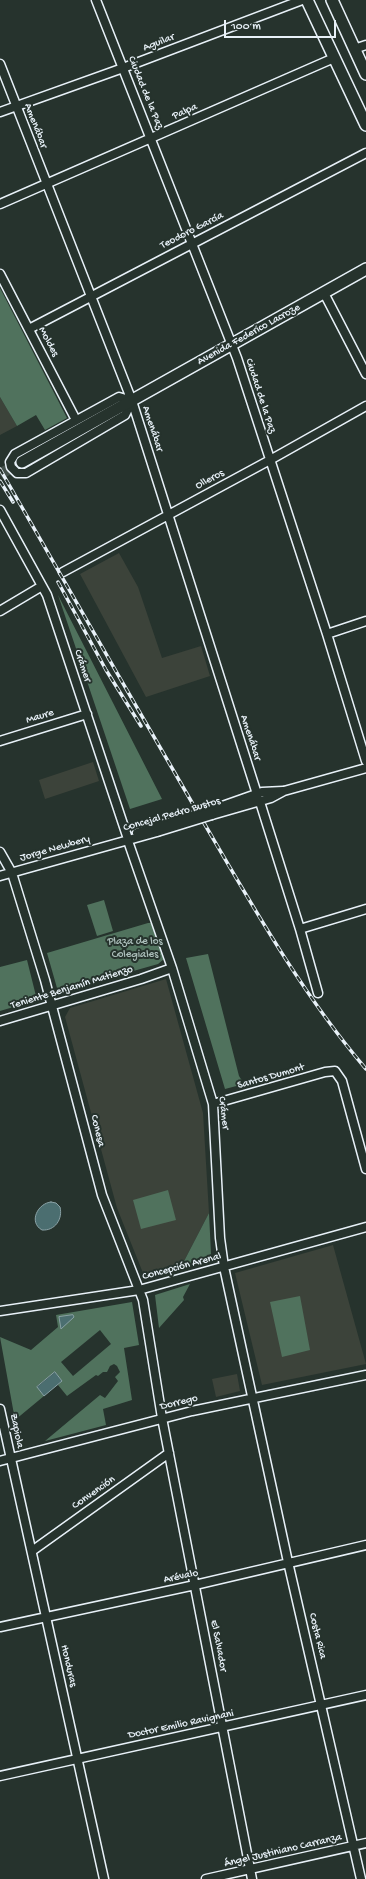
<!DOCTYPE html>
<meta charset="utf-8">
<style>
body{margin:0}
#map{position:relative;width:366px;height:1879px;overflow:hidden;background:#26332d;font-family:"Gochi Hand",sans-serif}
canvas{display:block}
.scale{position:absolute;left:224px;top:20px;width:112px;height:18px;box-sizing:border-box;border:2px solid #e8f1f8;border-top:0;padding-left:5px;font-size:12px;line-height:14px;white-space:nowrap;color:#e8f1f8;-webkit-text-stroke:3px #26332d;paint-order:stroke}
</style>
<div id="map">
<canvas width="366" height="1879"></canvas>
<div class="scale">100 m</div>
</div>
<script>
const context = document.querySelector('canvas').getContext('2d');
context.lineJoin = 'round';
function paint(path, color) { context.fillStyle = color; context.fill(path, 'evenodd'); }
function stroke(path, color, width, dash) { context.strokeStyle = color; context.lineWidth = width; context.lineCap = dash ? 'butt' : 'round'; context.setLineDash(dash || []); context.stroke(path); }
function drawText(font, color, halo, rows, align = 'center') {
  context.font = font + ' "Gochi Hand",sans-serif'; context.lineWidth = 4; context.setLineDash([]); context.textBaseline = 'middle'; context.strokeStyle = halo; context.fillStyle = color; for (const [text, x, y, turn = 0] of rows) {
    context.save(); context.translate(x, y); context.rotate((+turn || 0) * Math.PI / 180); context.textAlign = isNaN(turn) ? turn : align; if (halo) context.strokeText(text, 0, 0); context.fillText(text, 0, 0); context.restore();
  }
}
const built = new Path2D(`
 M0,397L17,426L0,435Z
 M119,553L138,587L162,658L201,646L210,676L146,697L80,574Z
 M93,762L99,781L45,799L39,780Z
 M166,979L203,1113L209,1213L181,1267L152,1276L143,1273L117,1208L65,1017L70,1008Z
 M333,1245L366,1364L262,1385L235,1273Z
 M237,1374L240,1391L216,1397L212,1379Z`);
const green = new Path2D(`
 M0,288L67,418L45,430L36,415L17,426L0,397Z
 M58,595L162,799L130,809Z
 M104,900L113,931L97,936L87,905Z
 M148,923H153L164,959L158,964L63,991L57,988L47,953Z
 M208,954L239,1076L244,1084L225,1089L186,958Z
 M27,960L37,1000L0,1011V967Z
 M168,1190L176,1220L141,1229L133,1200Z
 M209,1213L211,1254L208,1260L181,1267Z
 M190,1284L183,1297L184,1300L159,1328L155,1295Z
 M300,1296L310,1350L282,1357L270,1302Z
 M132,1302L139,1345L124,1348L132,1400L103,1409L106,1425L45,1441L100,1395L105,1398L118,1381L115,1377L120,1372L117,1366L114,1364L110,1366L107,1372H103L98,1376L96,1375L67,1396L58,1385L62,1381L55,1372L37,1386L44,1396L15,1420L0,1337L31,1350L58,1327L56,1315ZM100,1330L111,1344L73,1376L61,1362Z`);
const water = new Path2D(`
 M51,1202L56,1203L60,1207C63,1219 55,1231 42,1230C28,1222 38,1203 51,1202Z
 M73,1315L74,1317L61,1329L59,1317Z
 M55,1372L62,1381L44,1396L37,1387Z`);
const secondaryTunnel = new Path2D(`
 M0,474L22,462`);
const street = new Path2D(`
 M96,0L237,358L327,634L366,761
 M354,49L366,45
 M0,64L132,401L257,794V798L247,804
 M0,112L123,68L302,0
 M0,204L334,58
 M0,274L76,420
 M324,293L366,374
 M29,329L366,153
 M119,397L132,401L125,415L26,473H17L11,467L10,462L15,454Z
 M0,510L47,595L127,836
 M63,572L270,460L366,406
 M0,611L42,586
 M327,634L366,621
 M0,741L87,714
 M260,802L300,929L318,993
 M211,810L262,792L283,791
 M212,815L271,798L284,791L366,768
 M137,833L157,826
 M128,841L172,968L213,1104L220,1238L224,1267L288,1562L361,1879
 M0,852L12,873L45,980L102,1195L143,1300L162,1418L252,1879
 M0,876L157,832
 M300,929L366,909
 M0,1021L141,979L172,968
 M213,1104L325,1072L335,1071L342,1081L366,1169
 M0,1311L139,1290L366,1227
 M0,1409L104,1879
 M0,1461L192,1411L366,1375
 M32,1551L169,1453
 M0,1627L195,1585L366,1545
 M0,1776L366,1695
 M206,1879L366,1843`);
const secondary = new Path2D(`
 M307,0L366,125
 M332,0L366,74
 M22,462L366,269`);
const rail = new Path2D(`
 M0,469C64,581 129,694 194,806C247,896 298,989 366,1069
 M0,481L13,502
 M58,582L106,670L141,726`);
const streetBridge = new Path2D(`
 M157,826L211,810
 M157,832L212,815`);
const streetNames = [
 ["Aguilar",159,43,-21],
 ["Ciudad de la Paz",145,93,68],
 ["Palpa",185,112,-24],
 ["Amenábar",35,126,69],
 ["Teodoro García",192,231,-27],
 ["Avenida Federico Lacroze",249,335,-29],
 ["Moldes",48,342,62],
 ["Ciudad de la Paz",260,396,72],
 ["Amenábar",152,429,72],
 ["Olleros",210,480,-28],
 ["Crámer",82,666,71],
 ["Maure",40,717,-17],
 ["Amenábar",250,738,72],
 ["Concejal Pedro Bustos",172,815,-16],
 ["Jorge Newbery",55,849,-16],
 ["Teniente Benjamín Matienzo",72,988,-17],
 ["Santos Dumont",271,1077,-16],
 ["Crámer",223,1113,83],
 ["Conesa",97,1131,76],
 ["Concepción Arenal",182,1267,-15],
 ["Dorrego",179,1403,-14],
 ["Zapiola",16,1431,78],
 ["Convención",94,1493,-35],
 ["Arévalo",181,1577,-12],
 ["Costa Rica",317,1636,76],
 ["El Salvador",218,1646,79],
 ["Honduras",68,1666,77],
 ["Doctor Emilio Ravignani",181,1725,-12],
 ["Ángel Justiniano Carranza",283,1851,-13]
];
const parkNames = [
 ["Plaza de los",135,942],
 ["Colegiales",135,955]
];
paint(built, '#3c433a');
paint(green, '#50725d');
paint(water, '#4b6e70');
stroke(water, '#8aa2a6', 1);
stroke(secondaryTunnel, '#43504b', 11, [11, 5.5]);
stroke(street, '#e8f1f8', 11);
stroke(secondary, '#e8f1f8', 14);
stroke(street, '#26332d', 8);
stroke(secondary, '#26332d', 11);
stroke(rail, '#e8f1f8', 3.5);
stroke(rail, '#26332d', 2, [6]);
stroke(streetBridge, '#e8f1f8', 11, []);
stroke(streetBridge, '#26332d', 8);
drawText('11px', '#e8f1f8', '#26332d', streetNames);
drawText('11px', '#abbeba', '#26332d', parkNames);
</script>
